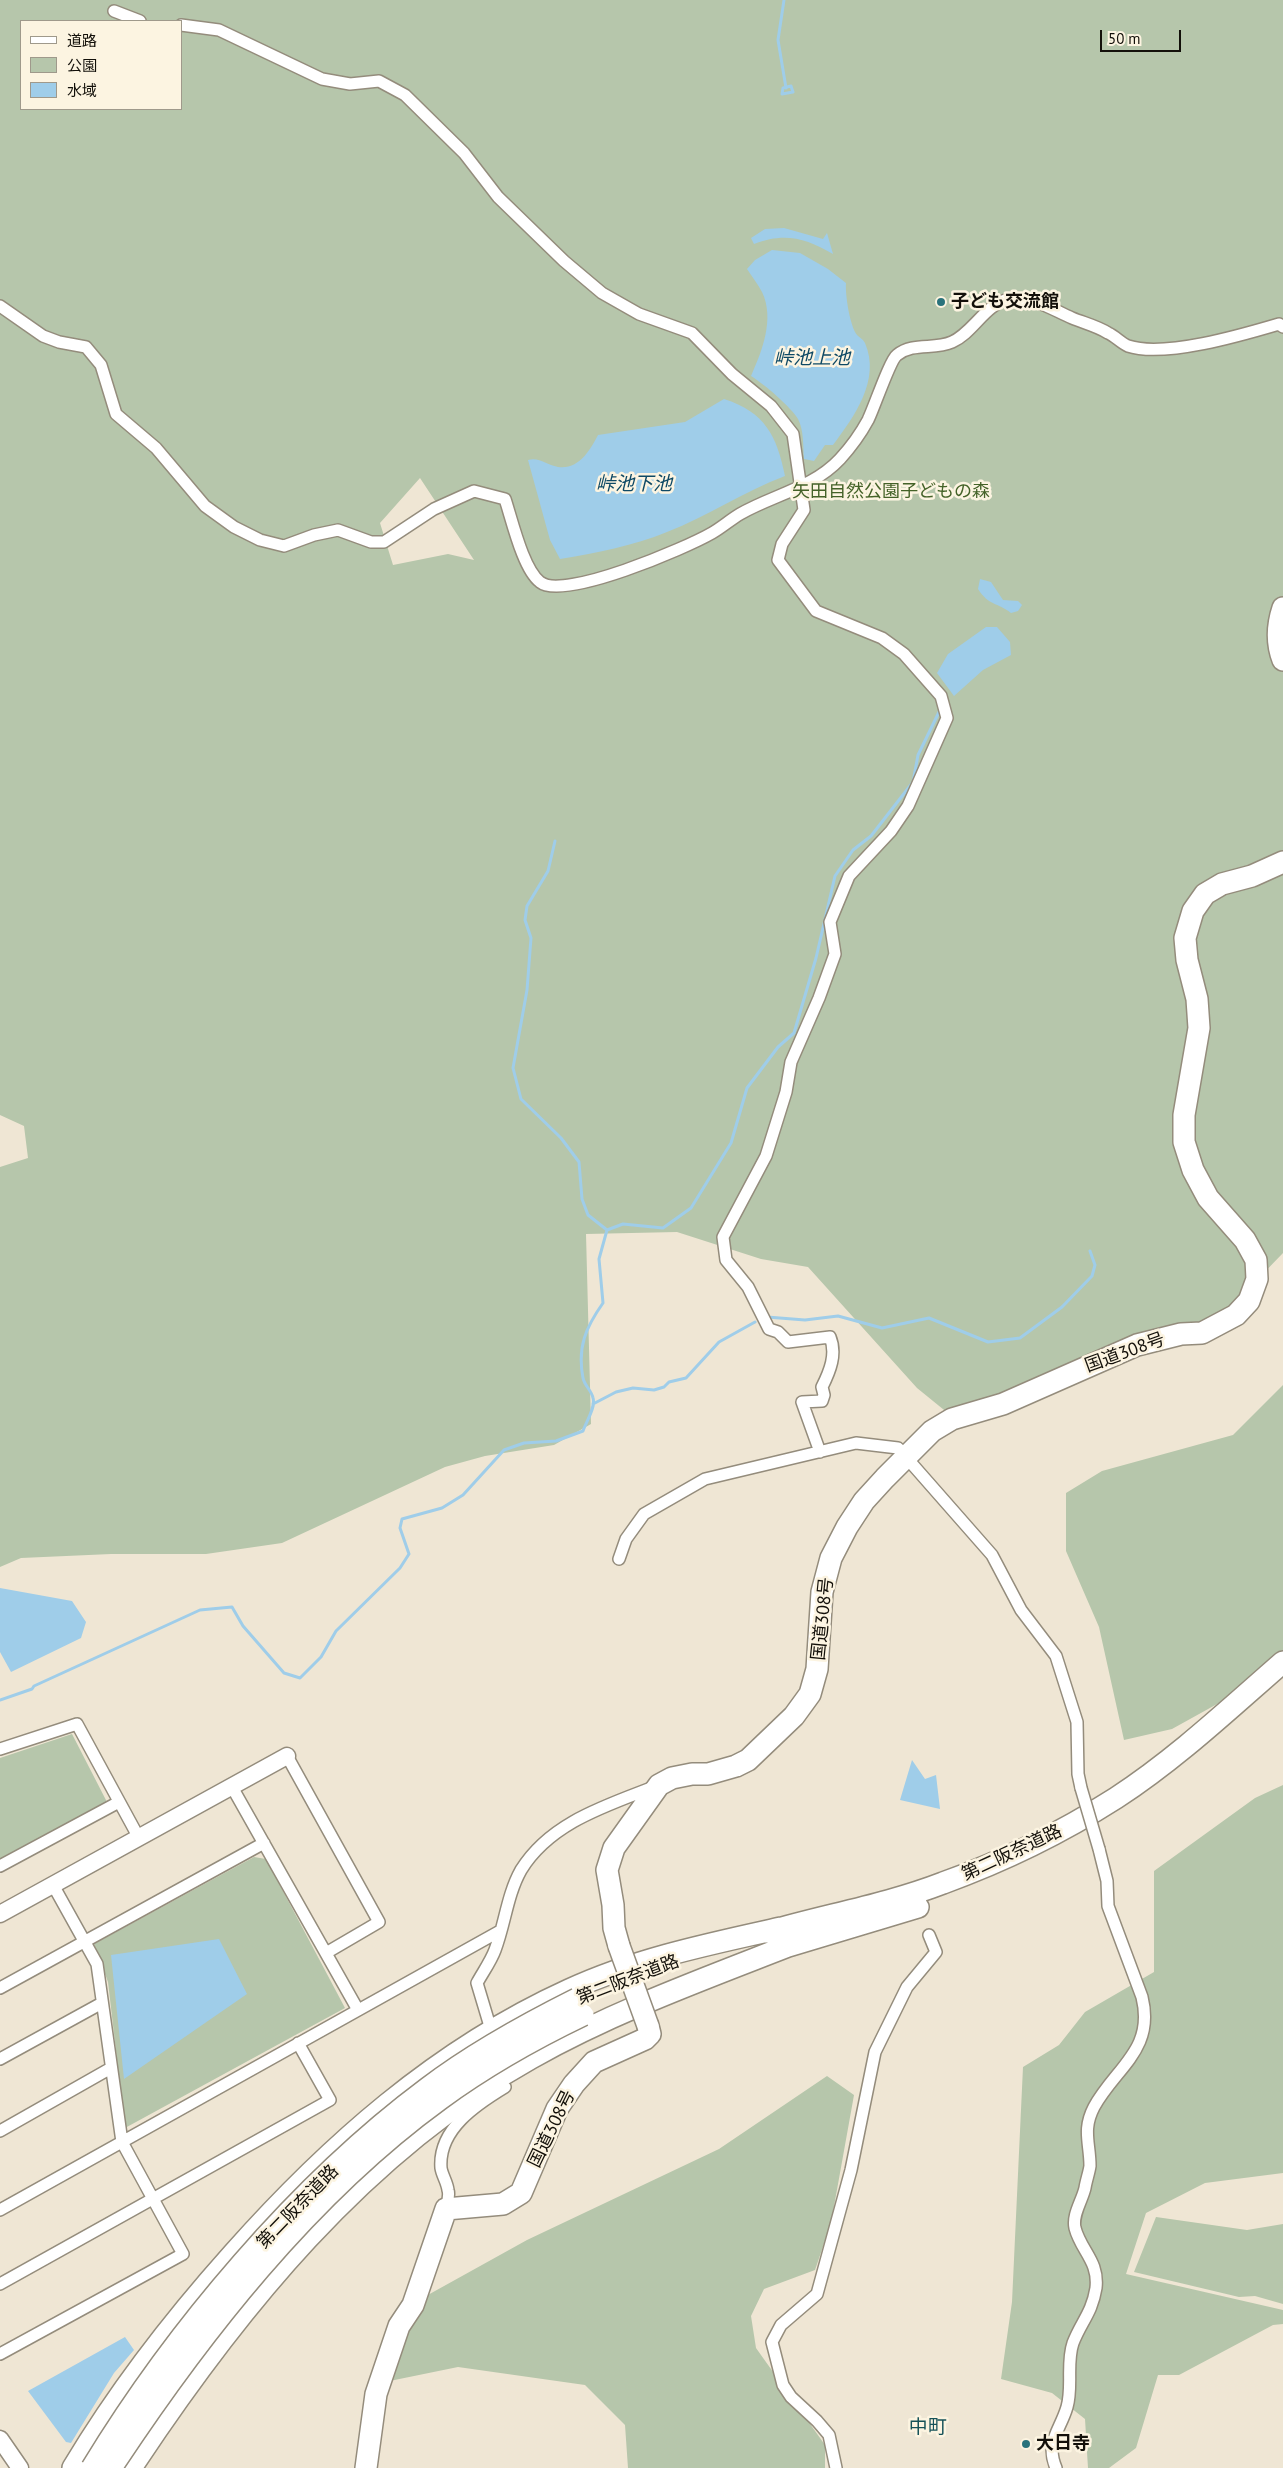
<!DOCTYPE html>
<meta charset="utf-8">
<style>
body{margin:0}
#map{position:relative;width:1283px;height:2468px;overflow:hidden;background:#efe6d4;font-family:"PT Sans","Noto Sans JP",sans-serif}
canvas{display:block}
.legend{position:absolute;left:20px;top:20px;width:162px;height:90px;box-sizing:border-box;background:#fcf4e1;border:1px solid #9f998b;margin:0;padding:6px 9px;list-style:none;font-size:15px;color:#13100a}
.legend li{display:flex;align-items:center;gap:10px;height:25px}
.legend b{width:25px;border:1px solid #9f998b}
.scale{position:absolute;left:1100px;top:30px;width:81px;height:22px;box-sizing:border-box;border:2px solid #13100a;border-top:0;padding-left:6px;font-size:15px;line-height:18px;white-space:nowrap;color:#13100a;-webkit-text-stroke:4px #fcf4e1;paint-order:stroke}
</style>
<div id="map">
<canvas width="1283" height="2468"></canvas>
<ul class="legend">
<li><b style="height:6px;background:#fff"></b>道路</li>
<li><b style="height:14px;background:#b6c6ab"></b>公園</li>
<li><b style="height:14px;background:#9fcde9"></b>水域</li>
</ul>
<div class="scale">50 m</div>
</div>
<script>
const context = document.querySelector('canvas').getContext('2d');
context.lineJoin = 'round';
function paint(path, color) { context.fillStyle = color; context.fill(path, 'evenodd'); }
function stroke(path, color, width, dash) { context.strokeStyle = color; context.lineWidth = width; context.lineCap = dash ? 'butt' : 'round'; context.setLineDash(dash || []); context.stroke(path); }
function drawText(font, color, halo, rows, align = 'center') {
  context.font = font + ' "PT Sans","Noto Sans JP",sans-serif'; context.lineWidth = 5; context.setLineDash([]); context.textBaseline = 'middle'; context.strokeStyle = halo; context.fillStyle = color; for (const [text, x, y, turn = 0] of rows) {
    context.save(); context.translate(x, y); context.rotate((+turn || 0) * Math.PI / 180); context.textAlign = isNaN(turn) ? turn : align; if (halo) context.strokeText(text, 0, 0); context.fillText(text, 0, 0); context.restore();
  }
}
const green = new Path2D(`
 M0,0H1283V1253L1226,1312L1081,1377L949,1414L917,1388L808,1267L761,1259L677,1232L586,1234L591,1424L554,1445L485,1456L445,1467L282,1543L206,1554H111L21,1558L0,1567V1167L28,1158L24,1126L0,1115ZM21,21H181V109H21ZM420,478L474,560L448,554L393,565L380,523Z
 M1283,1385V1661L1237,1693L1172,1729L1124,1740L1099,1627L1066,1551V1493L1102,1471L1233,1435Z
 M72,1734L108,1804L0,1863V1758Z
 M1283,1785V2173L1205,2183L1146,2213L1126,2274L1283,2310V2324L1273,2325L1179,2375H1158L1136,2448L1109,2468H1088L1085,2419L1052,2393L1001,2379L1012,2302L1023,2067L1059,2045L1085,2012L1154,1972V1871L1255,1798Z
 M254,1857L266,1859L345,2008L125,2128L108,1982L94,1944Z
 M827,2076L854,2095L831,2223L815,2270L764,2289L751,2316L756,2348L825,2445V2468H628L625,2425L585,2385L458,2367L375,2384L383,2338L399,2311L527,2240L719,2149Z
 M1156,2217L1247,2230L1283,2224V2304L1255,2296L1239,2297L1134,2272Z`);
const water = new Path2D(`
 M784,228L823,239L827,233L833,254C806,238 784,232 754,244L751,238L765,229Z
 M772,250L800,253L828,269L846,283C845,295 850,326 857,335C860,338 863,339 865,343C881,380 854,417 833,445H825L814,461L804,459C803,447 804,430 798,419C792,408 763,383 751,376C762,351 775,319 762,292C758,284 752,277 747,269L755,260Z
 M724,399C765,412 777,436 785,476C743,492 708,516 667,532C633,546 596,553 560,559L550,540L528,460C540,457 546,465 558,467C579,470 590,450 598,435L685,422Z
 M980,579L991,582L1003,600L1018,601L1022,605L1018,611L1011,613C997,602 989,606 978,589Z
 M986,627H997L1010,642L1011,655L983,670L954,696L937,673L948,654Z
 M0,1588L72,1601L86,1622L81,1638L11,1672L0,1652Z
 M912,1760L925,1779L936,1775L940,1809L900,1800Z
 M219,1939L247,1994L124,2079L111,1955Z
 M125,2337L134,2350L114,2373L71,2443L66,2442L28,2391Z`);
const stream = new Path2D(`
 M784,0L778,40L786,88
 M791,86L793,92L782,94L783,88Z
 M555,841L548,871L527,906L525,920L531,938L527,990L513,1068L521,1099L561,1138L579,1162L582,1199L588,1215L607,1230
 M767,1317L805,1320L838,1316L882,1328L929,1318L988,1342L1020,1338L1062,1307L1092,1276L1095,1265L1090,1251
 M593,1404L616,1392L633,1388L654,1390L664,1387L669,1382L686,1378L719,1342L755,1322
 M0,1700L32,1689L34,1686L200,1610L232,1607L243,1626L284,1673L300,1678L321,1657L336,1631L400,1568L409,1554L400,1528L402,1519L442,1508L463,1495L504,1450L524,1443L556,1441L583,1431C586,1422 596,1407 593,1398C592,1391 584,1385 583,1378C577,1347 586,1327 603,1303L599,1259L607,1230L623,1224L663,1228L691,1208L731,1143L747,1088L778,1047L794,1033L816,958L835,876L853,850L871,836L913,782L918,755L940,710`);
const street = new Path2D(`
 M114,11L140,21
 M181,25L219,30L322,79L350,84L379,81L405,95L464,153L498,197L564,261L602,293L639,314L692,333L732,374L771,406L793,434L804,510L782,544L778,560L816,611L882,638L904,654L941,696L947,718L908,806L891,831L849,876L830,922L835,954L819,998L791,1062L786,1092L766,1156L723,1237L726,1260L748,1287L769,1329L778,1332L788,1342L830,1337C837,1354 830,1371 822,1387L824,1395L822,1401L802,1402L820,1452
 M0,306L43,336L59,342L86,347L101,365L116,414L156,448L205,506L234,527L260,540L284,546L314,535L338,530L371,542H384L434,509L474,491L505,499C512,520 523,569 540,582C563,601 686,548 712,533C721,528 730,520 740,514C773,495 813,488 840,459C850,448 861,433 868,420C874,408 890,360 897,355C913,342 934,350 952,342C973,333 985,304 1009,299C1031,295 1053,310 1072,318C1084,323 1097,326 1108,333C1115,336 1121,343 1128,346C1164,358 1242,335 1279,324L1283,327
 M619,1559L626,1539L644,1514L705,1479L856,1443L898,1448L992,1555L1021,1610L1056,1656L1077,1722L1078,1774L1081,1788
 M0,1749L77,1724L139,1838
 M287,1756L379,1922L326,1953
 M232,1787L358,2010
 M0,1866L119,1802
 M0,1988L264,1843
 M489,2023L477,1983C483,1972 491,1961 495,1950C505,1924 507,1895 521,1870C550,1823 605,1806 654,1787
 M0,2059L102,2003
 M0,2131L111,2068
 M446,2209C447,2203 450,2196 448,2190C447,2182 442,2175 441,2168C438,2129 477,2104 505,2087
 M0,2210L500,1931
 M0,2284L330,2100L298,2043
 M0,2354L183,2254L122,2142L97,1964L53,1885
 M836,2468L829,2435L817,2421L791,2397L783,2385L772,2342L781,2325L817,2294L851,2170L875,2052L907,1987L936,1952L929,1935
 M1056,2468C1045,2442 1060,2431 1067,2407C1073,2387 1066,2363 1073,2343C1081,2322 1092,2313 1096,2288C1099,2261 1081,2251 1075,2228C1072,2215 1082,2201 1085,2188C1086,2181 1089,2173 1090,2166C1090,2143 1082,2130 1094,2107C1116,2067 1155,2050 1142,1997L1108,1906L1107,1881L1099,1849`);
const secondary = new Path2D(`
 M0,1914L287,1756
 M0,2439L20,2468`);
const highway = new Path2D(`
 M1283,608C1277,626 1276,642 1283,660
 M768,1932C826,1915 886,1905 943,1883C1004,1861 1061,1833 1116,1798C1176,1759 1229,1709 1283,1662
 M619,1946L614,1928L613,1905L607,1870L614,1848L659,1785L672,1778L692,1774H708L736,1766L748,1760L794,1716L810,1694L817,1669L822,1592L831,1558L847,1527L864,1501L885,1478L932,1431L952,1419L1003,1404L1137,1345L1181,1334L1202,1333L1236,1315L1249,1301L1257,1279L1256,1260L1245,1240L1208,1198L1193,1170L1184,1142V1115L1199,1028L1197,999L1187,960L1185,938L1193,911L1205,894L1222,884L1252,876L1283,862
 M775,1950L918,1907
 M73,2468C119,2391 174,2320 233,2254C329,2146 437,2050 569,1990C636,1959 709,1944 781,1928
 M131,2468C236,2309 363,2152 531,2058C613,2012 701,1980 788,1946
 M366,2468L376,2394L399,2326L413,2305L446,2209L503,2204L521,2193L557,2109L574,2084L594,2062L645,2039L650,2034L648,2026`);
const streetBridge = new Path2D(`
 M1081,1788L1099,1849`);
const highwayBridge = new Path2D(`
 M619,1946L648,2026
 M92,2468C175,2331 299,2184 428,2088C474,2053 525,2025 577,1999
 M111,2468C200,2333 308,2195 440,2099C485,2066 533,2039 583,2015`);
const markers = [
 [941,302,5,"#2a737c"],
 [1026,2444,5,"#2a737c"]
];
const poiNames = [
 ["子ども交流館",951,302],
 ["大日寺",1036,2444]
];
const parkNames = [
 ["矢田自然公園子どもの森",891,492]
];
const streetNames = [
 ["国道308号",1125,1353,-20],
 ["国道308号",823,1619,-84],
 ["第二阪奈道路",1012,1853,-25],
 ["第二阪奈道路",628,1980,-21],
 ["国道308号",552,2129,-64],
 ["第二阪奈道路",298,2207,-46]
];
const waterNames = [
 ["峠池上池",812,359],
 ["峠池下池",634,485]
];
const neighbourhoodNames = [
 ["中町",928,2428]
];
paint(green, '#b6c6ab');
paint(water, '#9fcde9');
stroke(stream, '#9fcde9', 3);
stroke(street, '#948c7c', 14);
stroke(secondary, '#948c7c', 19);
stroke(highway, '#948c7c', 24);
stroke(street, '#fff', 11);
stroke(secondary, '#fff', 16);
stroke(highway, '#fff', 21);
stroke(streetBridge, '#948c7c', 14, []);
stroke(highwayBridge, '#948c7c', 24, []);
stroke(streetBridge, '#fff', 11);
stroke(highwayBridge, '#fff', 21);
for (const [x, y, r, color] of markers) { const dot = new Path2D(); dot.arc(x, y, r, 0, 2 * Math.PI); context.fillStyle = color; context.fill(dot); stroke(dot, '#fcf4e1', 2); }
drawText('bold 18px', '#13100a', '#fcf4e1', poiNames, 'left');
drawText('18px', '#446228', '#fcf4e1', parkNames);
drawText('18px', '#13100a', '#fcf4e1', streetNames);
drawText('italic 19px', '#0e4965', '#fcf4e1', waterNames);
drawText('19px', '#155158', '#fcf4e1', neighbourhoodNames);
</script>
